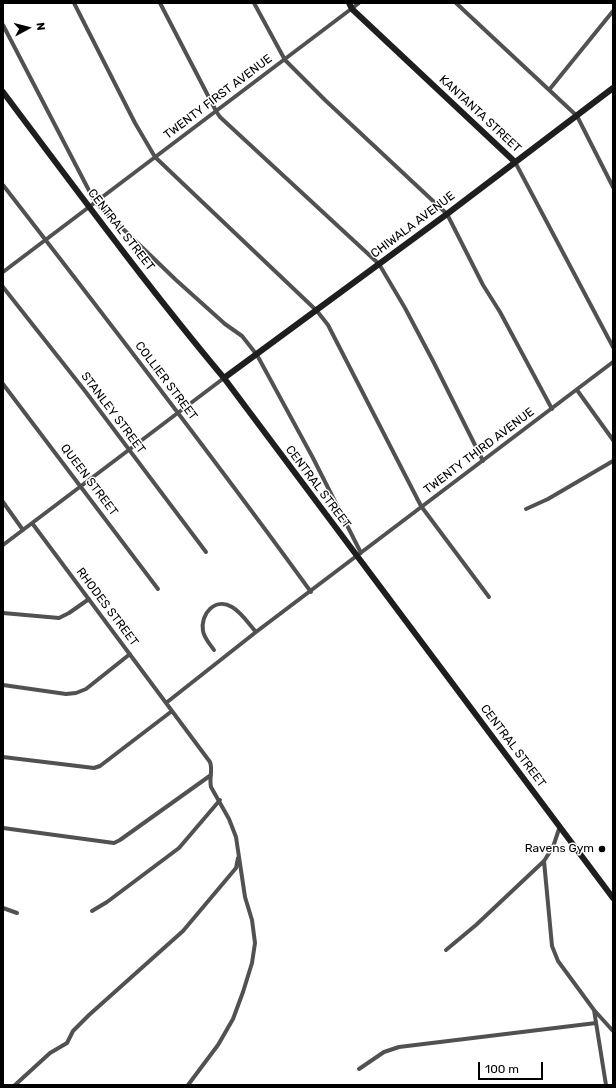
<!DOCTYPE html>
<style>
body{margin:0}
#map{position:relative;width:616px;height:1088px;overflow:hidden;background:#fff;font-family:Rubik,sans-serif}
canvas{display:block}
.frame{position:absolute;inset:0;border:4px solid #000;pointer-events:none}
.north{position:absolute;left:8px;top:8px;width:40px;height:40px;-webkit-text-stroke:3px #fff;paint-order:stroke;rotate:83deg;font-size:11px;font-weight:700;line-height:16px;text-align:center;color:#000}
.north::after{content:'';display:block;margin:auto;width:14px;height:18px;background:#000;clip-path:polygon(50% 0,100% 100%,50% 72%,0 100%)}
.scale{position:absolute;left:478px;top:1062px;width:65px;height:18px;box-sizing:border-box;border:2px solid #000;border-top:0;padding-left:5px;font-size:12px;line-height:14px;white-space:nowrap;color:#000;-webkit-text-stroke:3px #fff;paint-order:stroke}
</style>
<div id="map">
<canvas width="616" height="1088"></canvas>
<div class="frame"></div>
<div class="north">N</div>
<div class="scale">100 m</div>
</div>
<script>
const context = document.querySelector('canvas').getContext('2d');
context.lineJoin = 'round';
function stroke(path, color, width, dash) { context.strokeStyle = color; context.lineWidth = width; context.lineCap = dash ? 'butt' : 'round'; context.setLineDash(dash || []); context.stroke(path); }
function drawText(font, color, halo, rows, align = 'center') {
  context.font = font + ' Rubik,sans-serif'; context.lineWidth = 3; context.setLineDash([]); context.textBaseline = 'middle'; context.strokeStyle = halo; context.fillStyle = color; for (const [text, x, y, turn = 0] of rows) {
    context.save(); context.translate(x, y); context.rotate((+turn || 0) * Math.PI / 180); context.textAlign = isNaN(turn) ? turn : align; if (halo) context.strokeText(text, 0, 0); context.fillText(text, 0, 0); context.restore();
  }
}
const street = new Path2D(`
 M74,3L135,123L155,157L317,311L328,325L421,506L489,597
 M160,3L216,111L220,117L379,264L405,308L433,361L483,461
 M254,3L285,60L325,100L447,214L483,285L500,312L552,409
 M456,3L577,116L613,187
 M3,25L95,202L176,280L225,324L242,336L257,355L313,458L361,553
 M549,90L613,11
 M515,162L613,347
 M3,185C107,319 211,454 311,592
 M3,272L359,3
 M3,287L85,391L206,552
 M3,384L158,589
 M577,390L613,440
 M3,502L23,530
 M526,509L548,499L613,461
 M32,523L210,762C213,770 209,778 211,787L229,819L236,837L245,897L252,920L255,943L252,963L243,992L233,1019L218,1045L188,1085
 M3,545L224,378
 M3,613L59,618L69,613L89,599
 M214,650C210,644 204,638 203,631C200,614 215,597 232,607C241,612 249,624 256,632
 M3,685L66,694L76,693L86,689L130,654
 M166,703L256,632L613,362
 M3,757L94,768L100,766L172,711
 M3,828L114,843L120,840L211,775
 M544,861L552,946L558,961L594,1010L606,1085
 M3,908L17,913
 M92,911L107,902L179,848L220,800
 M446,950L476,925L544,861L553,847L560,826
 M594,1010L613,1031
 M359,1069L384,1052L399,1047L596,1023
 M15,1085L50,1053L67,1043L73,1031L89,1015L183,931L236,868L238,858`);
const secondary = new Path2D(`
 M349,3L352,9L515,162
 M3,92C75,188 147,286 224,378L613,898
 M224,378L447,214L613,88`);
const markers = [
 [602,849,4,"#000"]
];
const streetNames = [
 ["TWENTY FIRST AVENUE",218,97,-37],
 ["KANTANTA STREET",480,114,43],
 ["CHIWALA AVENUE",413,225,-37],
 ["CENTRAL STREET",121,230,52],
 ["COLLIER STREET",166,381,53],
 ["STANLEY STREET",113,413,53],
 ["TWENTY THIRD AVENUE",479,451,-37],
 ["QUEEN STREET",89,480,53],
 ["CENTRAL STREET",318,487,53],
 ["RHODES STREET",107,607,53],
 ["CENTRAL STREET",513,746,53]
];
const poiNames = [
 ["Ravens Gym",594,849]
];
stroke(street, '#515151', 4);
stroke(secondary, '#1e1e1e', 6);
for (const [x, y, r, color] of markers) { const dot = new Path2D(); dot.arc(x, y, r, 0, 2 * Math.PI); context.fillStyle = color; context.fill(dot); stroke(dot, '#fff', 1.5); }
drawText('12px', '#000', '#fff', streetNames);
drawText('12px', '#000', '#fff', poiNames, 'right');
</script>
